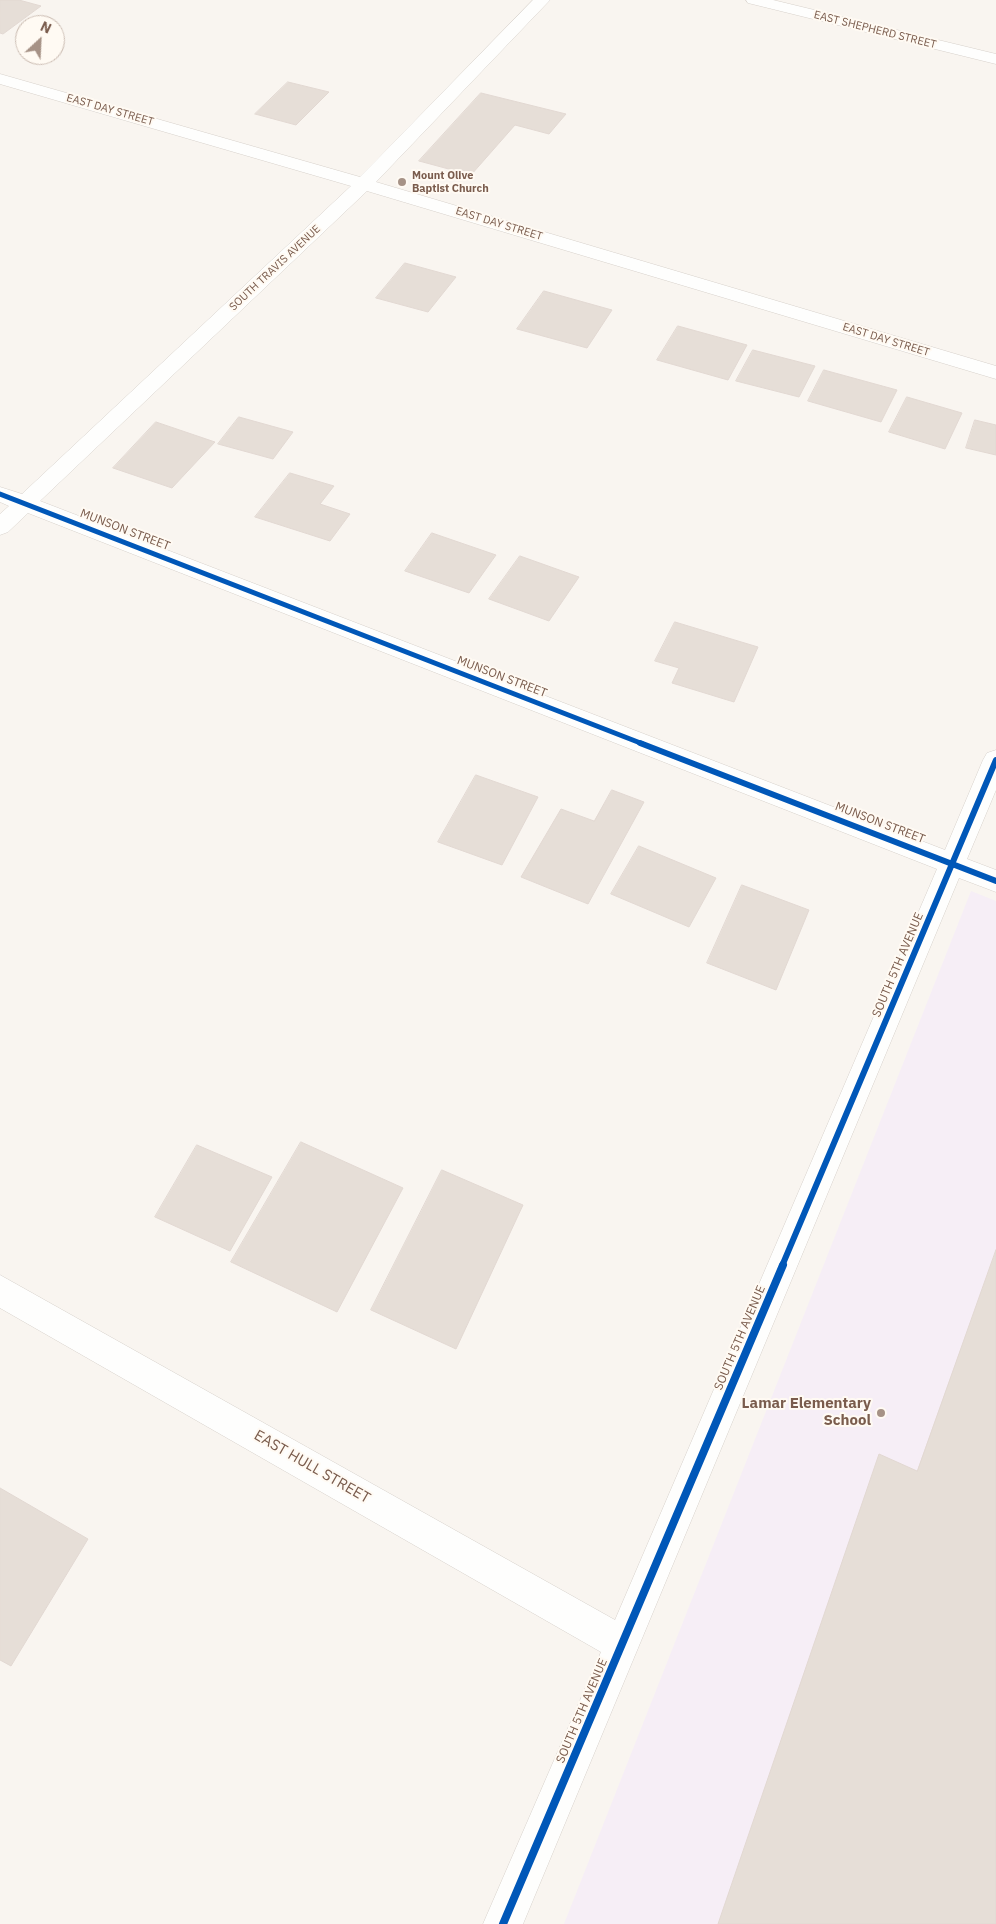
<!DOCTYPE html>
<style>
body{margin:0}
#map{position:relative;width:996px;height:1924px;overflow:hidden;background:#f9f5f0;font-family:"IBM Plex Sans",sans-serif}
canvas{display:block}
.north{position:absolute;left:15px;top:15px;width:50px;height:50px;box-sizing:border-box;background:#fffaf3;border:1px solid #cabbb1;border-radius:50%;rotate:25deg;font-size:14px;font-weight:700;line-height:20px;text-align:center;color:#7a5c4d}
.north::after{content:'';display:block;margin:auto;width:18px;height:22px;background:#a69286;clip-path:polygon(50% 0,100% 100%,50% 72%,0 100%)}
</style>
<div id="map">
<canvas width="996" height="1924"></canvas>
<div class="north">N</div>
</div>
<script>
const context = document.querySelector('canvas').getContext('2d');
context.lineJoin = 'round';
function paint(path, color) { context.fillStyle = color; context.fill(path, 'evenodd'); }
function stroke(path, color, width, dash) { context.strokeStyle = color; context.lineWidth = width; context.lineCap = dash ? 'butt' : 'round'; context.setLineDash(dash || []); context.stroke(path); }
function drawText(font, color, halo, rows, align = 'center') {
  context.font = font + ' "IBM Plex Sans",sans-serif'; context.lineWidth = 4; context.setLineDash([]); context.textBaseline = 'middle'; context.strokeStyle = halo; context.fillStyle = color; for (const [text, x, y, turn = 0] of rows) {
    context.save(); context.translate(x, y); context.rotate((+turn || 0) * Math.PI / 180); context.textAlign = isNaN(turn) ? turn : align; if (halo) context.strokeText(text, 0, 0); context.fillText(text, 0, 0); context.restore();
  }
}
const education = new Path2D(`
 M971,891L996,901V1924H564Z`);
const building = new Path2D(`
 M0,0H19L41,6L3,34L0,33Z
 M288,82L329,92L296,125L255,114Z
 M481,93L566,114L549,134L515,125L471,175L419,161Z
 M405,263L456,277L428,312L376,298Z
 M544,291L612,310L587,348L517,329Z
 M678,326L747,345L728,380L657,360Z
 M753,350L815,366L799,397L736,381Z
 M824,370L897,390L881,422L808,401Z
 M907,397L962,413L945,449L889,432Z
 M239,417L293,432L273,459L218,444Z
 M975,420L996,425V455L966,448Z
 M156,422L215,442L172,488L113,468Z
 M290,473L334,486L320,504L350,514L330,541L255,517Z
 M432,533L496,555L469,593L405,571Z
 M520,556L579,577L549,621L489,599Z
 M675,622L758,647L734,702L672,683L679,668L655,661Z
 M476,775L538,797L502,865L438,842Z
 M612,790L644,802L588,904L521,877L561,809L594,821Z
 M639,846L716,878L689,927L611,894Z
 M742,885L809,910L776,990L707,963Z
 M301,1142L403,1188L337,1312L231,1262Z
 M197,1145L272,1177L230,1251L155,1217Z
 M442,1170L523,1205L456,1349L371,1310Z
 M996,1250V1924H718L879,1454L917,1471Z
 M0,1488L88,1539L11,1666L0,1660Z`);
const minor = new Path2D(`
 M533,0H550L376,182L996,366V379L367,191L40,501L945,850L983,760L987,753L996,750V790L967,859L996,870V892L959,878L523,1924H483L601,1652L0,1308V1275L615,1620L937,869L28,513L8,532L0,535V514L9,506L0,502V487L22,494L351,186L0,84V74L360,177Z
 M746,0H773L996,54V64L748,3Z`);
const cyclewayFar2 = new Path2D(`
 M0,494L643,744`);
const cyclewayFar1 = new Path2D(`
 M640,743L996,881
 M782,1266L996,760`);
const cycleway = new Path2D(`
 M503,1924L783,1265`);
const markers = [
 [402,182,5,"#a69286"],
 [881,1413,5,"#a69286"]
];
const farStreetnames = [
 ["EAST SHEPHERD STREET",875,30,14],
 ["EAST DAY STREET",110,110,16],
 ["EAST DAY STREET",499,224,17],
 ["SOUTH TRAVIS AVENUE",275,268,-43],
 ["EAST DAY STREET",886,340,17]
];
const farPoinames = [
 ["Mount Olive",412,176],
 ["Baptist Church",412,189]
];
const streetNames = [
 ["MUNSON STREET",125,530,21],
 ["MUNSON STREET",502,677,21],
 ["MUNSON STREET",880,823,21],
 ["SOUTH 5TH AVENUE",898,965,-67],
 ["SOUTH 5TH AVENUE",740,1338,-67],
 ["SOUTH 5TH AVENUE",582,1711,-67]
];
const nearPoinames = [
 ["Lamar Elementary",871,1404],
 ["School",871,1421]
];
const nearStreetnames = [
 ["EAST HULL STREET",312,1467,30]
];
paint(education, '#f6eef6');
paint(building, '#e6ded7');
stroke(building, '#e2d8d2', 1);
stroke(minor, '#d7d1cb', 1);
paint(minor, '#fefefd');
stroke(cyclewayFar2, '#0057b8', 5);
stroke(cyclewayFar1, '#0057b8', 6);
stroke(cycleway, '#0057b8', 8);
for (const [x, y, r, color] of markers) { const dot = new Path2D(); dot.arc(x, y, r, 0, 2 * Math.PI); context.fillStyle = color; context.fill(dot); stroke(dot, '#fffaf3', 2); }
drawText('11px', '#7a5c4d', '#fffaf3', farStreetnames);
drawText('bold 11px', '#7a5c4d', '#fffaf3', farPoinames, 'left');
drawText('12px', '#7a5c4d', '#fffaf3', streetNames);
drawText('bold 15px', '#7a5c4d', '#fffaf3', nearPoinames, 'right');
drawText('15px', '#7a5c4d', '#fffaf3', nearStreetnames);
</script>
